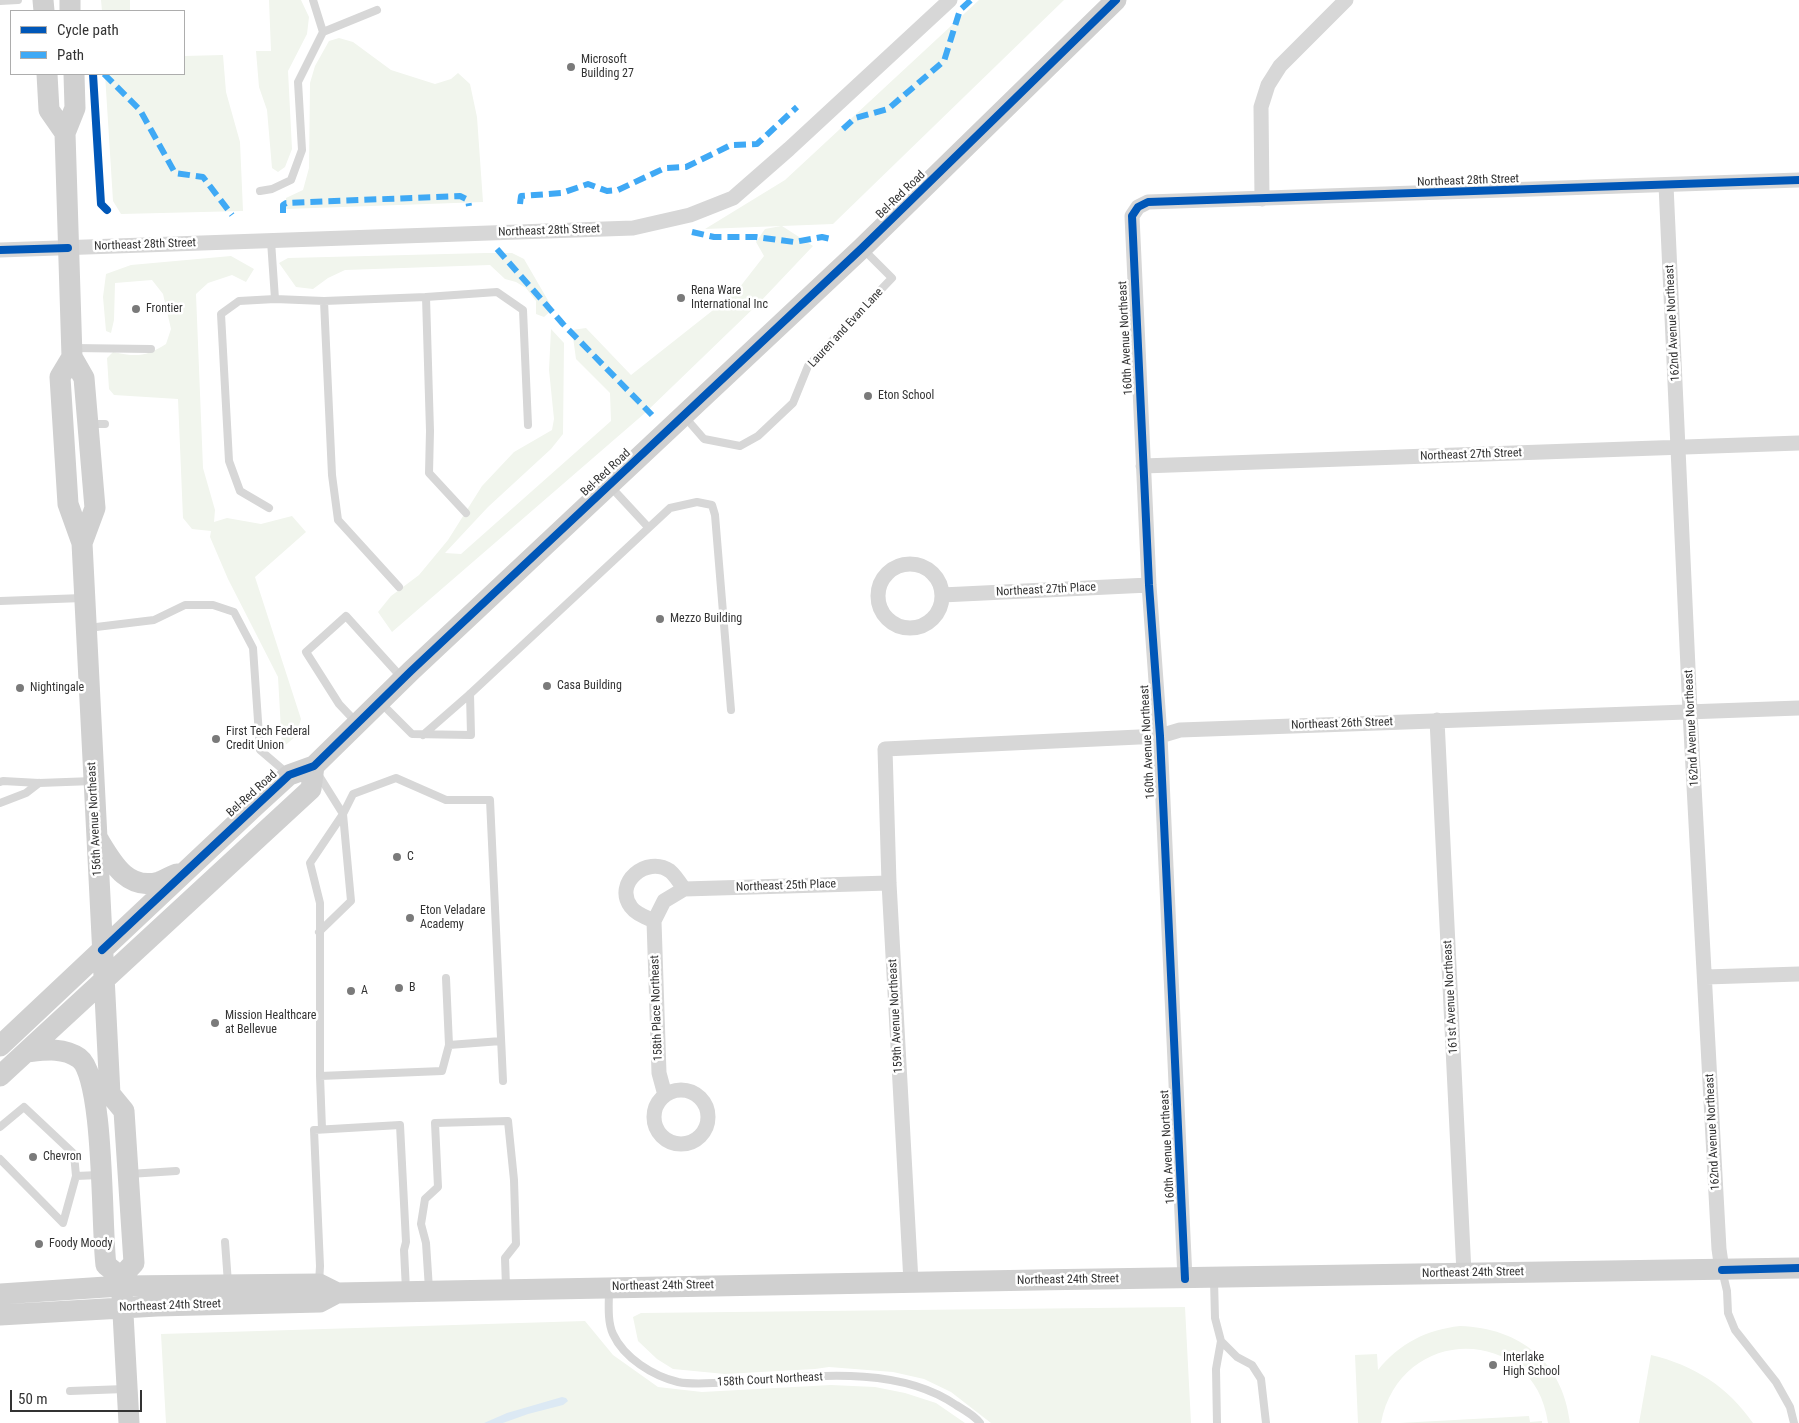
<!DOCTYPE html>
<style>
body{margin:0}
#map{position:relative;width:1799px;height:1423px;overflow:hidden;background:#fff;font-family:"Roboto Condensed",sans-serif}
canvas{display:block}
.legend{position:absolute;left:10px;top:10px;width:175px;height:65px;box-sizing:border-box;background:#fff;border:1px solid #adadad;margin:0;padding:6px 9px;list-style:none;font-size:15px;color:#333}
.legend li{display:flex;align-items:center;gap:10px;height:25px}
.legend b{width:25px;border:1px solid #adadad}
.scale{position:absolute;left:10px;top:1390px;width:132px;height:22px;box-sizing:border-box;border:2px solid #333;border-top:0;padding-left:6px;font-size:15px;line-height:18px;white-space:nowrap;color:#333;-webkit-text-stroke:4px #fff;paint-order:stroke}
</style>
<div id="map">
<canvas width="1799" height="1423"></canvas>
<ul class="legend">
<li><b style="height:6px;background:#0057b8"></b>Cycle path</li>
<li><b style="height:6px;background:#3fa9f5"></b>Path</li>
</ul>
<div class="scale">50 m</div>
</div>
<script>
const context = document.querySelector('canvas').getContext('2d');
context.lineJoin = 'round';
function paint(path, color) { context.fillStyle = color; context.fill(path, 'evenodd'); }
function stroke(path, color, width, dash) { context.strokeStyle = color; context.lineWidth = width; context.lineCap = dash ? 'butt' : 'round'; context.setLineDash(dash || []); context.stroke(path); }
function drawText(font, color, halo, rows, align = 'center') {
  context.font = font + ' "Roboto Condensed",sans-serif'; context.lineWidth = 5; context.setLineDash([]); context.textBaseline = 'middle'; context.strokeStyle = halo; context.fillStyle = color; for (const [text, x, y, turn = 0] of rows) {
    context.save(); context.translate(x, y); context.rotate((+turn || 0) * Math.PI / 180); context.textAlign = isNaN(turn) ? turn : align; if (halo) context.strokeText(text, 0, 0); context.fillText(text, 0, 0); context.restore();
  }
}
const green = new Path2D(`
 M101,0H130V11H102Z
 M269,0H301L309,17L307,34L288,71L292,149L285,167L278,172L272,168L267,110L259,87L256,51H271Z
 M979,0H1064L833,224L782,226L813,246L759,303L645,413L392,632L378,612L391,596L419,575L448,540L482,486L514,452L552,430L554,419L549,370L551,329L564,343L563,434L551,449L488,507L445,553L461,554L611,421L610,393L576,359L572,330L586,328L631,375L736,292L764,256L756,242L765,229L781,226L705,229L785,180Z
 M339,38L353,42L391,70L435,84L451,79L458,73L470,84L477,117L483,202L286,209V198L303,190L309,168L310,83L315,66L329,41Z
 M223,55L226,92L240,142L243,211L121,214L113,201L105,74H184V56Z
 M486,253H512L524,259L553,309L544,317L536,314V301L526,288L516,282L505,279L490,265L345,270L328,278L313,289L296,287L279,263L288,258Z
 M231,256L254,269L246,282L232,275L208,283L196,294L203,468L215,510L214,522L227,518L261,524L292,516L306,532L255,577L301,719L296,736L282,748L278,677L228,579L210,537L211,531L192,529L183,518L178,399L114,395L109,389L107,358L113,352C136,357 146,357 166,344L171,329L163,294L152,280L115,283L114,320L111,333L106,331L103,297L106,274L131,265Z
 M1185,1307L1191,1423H991L951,1392L924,1379L893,1372L829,1367L815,1369L725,1374L673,1369L657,1359L638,1341L633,1317L641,1313Z
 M585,1321L613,1355L658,1387L702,1392L831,1385L875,1387L905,1393L936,1403L965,1423H166L161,1334Z
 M1460,1326C1520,1328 1563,1362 1570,1423H1548C1535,1325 1400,1323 1381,1423H1358L1355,1355L1377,1354L1378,1370C1400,1343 1426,1330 1460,1326Z
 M1651,1355C1694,1365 1728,1387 1753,1423H1639Z
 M1529,1416L1530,1422L1542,1421V1423H1399Z`);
const water = new Path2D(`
 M562,1397L566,1398L568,1401L563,1405L528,1414L503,1423H484L507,1413Z`);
const service = new Path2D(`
 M0,1L18,0
 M323,32L377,10
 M260,191L272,189L291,180L302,150L298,82L323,32L313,0
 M271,241L275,299
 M426,297L497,292L523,310L528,425
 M324,301L426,297L430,431L429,473L466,513
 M73,348L151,349
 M684,416L704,439L740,446L758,436L793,403L808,366L892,278L863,249
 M89,424H105
 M610,486L648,527
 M269,508L240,491L229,461L221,314L239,301L275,299L324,301L332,475L338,520L399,587
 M0,601L83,598
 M88,628L154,620L185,605H213L234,612L253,648L260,750L288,774
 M381,703L412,734L471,735L470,694
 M356,722L339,704L306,652L346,616L402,678
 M423,735L470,694L670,508L697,502L712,505L715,515L731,710
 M318,774L343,814L310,863L320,903V1076L442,1071L449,1045L446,978
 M0,782L3,781L39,783L93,781
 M0,803L26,793L39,783
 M319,932L351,901L343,814L353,794L396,778L446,800H490L503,1081
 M449,1045L501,1041
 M320,1076L322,1129
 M0,1127L24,1107L74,1154L76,1176L63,1223L0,1159
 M129,1174L176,1171
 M76,1176L99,1175
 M225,1242L228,1283
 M1722,1270L1727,1291L1728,1313L1735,1330L1776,1382L1790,1407L1794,1423
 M1214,1280L1215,1318L1221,1341L1237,1357L1252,1365L1261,1379L1266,1423
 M319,1283L320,1266L314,1130L400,1125L406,1242L404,1250L406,1290
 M429,1289L426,1243L421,1224L425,1199L438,1187L435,1123L508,1121L514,1180L516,1244L505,1258L506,1287
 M609,1289C609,1303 607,1321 613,1334C624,1358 653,1376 678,1382C697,1386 726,1382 746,1381C813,1376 898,1365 956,1405C964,1410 974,1415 980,1423
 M70,1391L125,1389
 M1217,1423L1216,1369L1221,1341`);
const minor = new Path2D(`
 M1666,185L1690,712L1719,1249L1722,1270
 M1262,199L1261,107L1268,85L1280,66L1346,0
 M0,250L633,228L690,215L733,198L789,149L950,0
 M1143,466L1799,443
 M878 596a32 32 0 1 1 64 0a32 32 0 1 1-64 0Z
 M942,595L1149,585
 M1437,720L1464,1273
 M654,921C646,917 636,914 631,907C613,883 647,855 670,871C675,875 680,883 684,889
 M1706,977L1799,974
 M654 1117a27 27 0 1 1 54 0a27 27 0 1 1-54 0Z
 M665,1095L659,1073L654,921L664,901L684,889L889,883
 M1185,1279L1160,736L1149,585L1132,216L1138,207L1148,202L1799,180
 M911,1282L889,883L885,749L1160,736L1180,730L1799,708`);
const secondary = new Path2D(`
 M43,0L44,11
 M70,0V11
 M47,74L49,110L65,133
 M74,74L75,108L65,133L72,357L84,378L95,508L82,543
 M72,357L60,377L68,504L82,543L110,1094L124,1111L134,1263L121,1277L129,1423
 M98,839C112,862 127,891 159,882C165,880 171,876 177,874
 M0,1046L255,806L289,775L314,766L411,671L862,248L1116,0
 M27,1052C45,1050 63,1047 79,1058C105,1077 101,1228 106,1265L121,1277
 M0,1076L311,789L314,766
 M0,1294L121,1286L319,1284L337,1293
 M0,1315L157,1306L320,1302L337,1293C824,1281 1312,1277 1799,1268`);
const quiet = new Path2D(`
 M104,74L140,110L175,173L203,177L232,215
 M843,129L855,118L888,109L944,61L960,10L971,0
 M520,204L521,196L562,193L588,184L607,191L618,190L665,168L686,167L731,145L757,144L797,107
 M283,213V205L286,203L460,196L468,200L469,206
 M692,232L714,237H756L794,242L822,237L831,239
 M497,249L563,324L652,415`);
const cycleway = new Path2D(`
 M93,74L101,204L107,210
 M0,250L68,248
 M102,950L289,775L314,766L411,671L862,248L1116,0
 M1722,1270L1799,1268
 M1185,1279L1160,736L1149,585L1132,216L1138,207L1148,202L1799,180`);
const markers = [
 [571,67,5,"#7a7a7a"],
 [681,298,5,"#7a7a7a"],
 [136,309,5,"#7a7a7a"],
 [868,396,5,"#7a7a7a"],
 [660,619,5,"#7a7a7a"],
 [547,686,5,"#7a7a7a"],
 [20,688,5,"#7a7a7a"],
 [216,739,5,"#7a7a7a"],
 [397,857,5,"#7a7a7a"],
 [410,918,5,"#7a7a7a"],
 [399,988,5,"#7a7a7a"],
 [351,991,5,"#7a7a7a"],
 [215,1023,5,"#7a7a7a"],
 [33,1157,5,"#7a7a7a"],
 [39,1244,5,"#7a7a7a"],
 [1493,1365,5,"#7a7a7a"]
];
const poiNames = [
 ["Microsoft",581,60],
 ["Building 27",581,74],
 ["Rena Ware",691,291],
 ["International Inc",691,305],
 ["Frontier",146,309],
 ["Eton School",878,396],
 ["Mezzo Building",670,619],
 ["Casa Building",557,686],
 ["Nightingale",30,688],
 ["First Tech Federal",226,732],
 ["Credit Union",226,746],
 ["C",407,857],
 ["Eton Veladare",420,911],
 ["Academy",420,925],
 ["B",409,988],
 ["A",361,991],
 ["Mission Healthcare",225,1016],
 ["at Bellevue",225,1030],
 ["Chevron",43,1157],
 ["Foody Moody",49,1244],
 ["Interlake",1503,1358],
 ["High School",1503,1372]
];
const streetNames = [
 ["Northeast 28th Street",1468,181,-2],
 ["Bel-Red Road",901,195,-44],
 ["Northeast 28th Street",549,231,-2],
 ["Northeast 28th Street",145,245,-2],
 ["162nd Avenue Northeast",1673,323,-93],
 ["Lauren and Evan Lane",846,328,-47],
 ["160th Avenue Northeast",1126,338,-93],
 ["Northeast 27th Street",1471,455,-2],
 ["Bel-Red Road",606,473,-43],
 ["Northeast 27th Place",1046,590,-3],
 ["Northeast 26th Street",1342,724,-2],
 ["162nd Avenue Northeast",1692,728,-93],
 ["160th Avenue Northeast",1148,742,-93],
 ["Bel-Red Road",252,794,-42],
 ["156th Avenue Northeast",95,819,-93],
 ["Northeast 25th Place",786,886,-2],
 ["161st Avenue Northeast",1451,997,-93],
 ["158th Place Northeast",657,1008,-92],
 ["159th Avenue Northeast",896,1016,-93],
 ["162nd Avenue Northeast",1713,1132,-93],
 ["160th Avenue Northeast",1168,1147,-93],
 ["Northeast 24th Street",1473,1273,-1],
 ["Northeast 24th Street",1068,1280,-1],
 ["Northeast 24th Street",663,1286,-1],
 ["Northeast 24th Street",170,1306,-2],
 ["158th Court Northeast",770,1380,-3]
];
paint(green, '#f1f5ed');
paint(water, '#dce9f4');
stroke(service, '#d7d7d7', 8);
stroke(minor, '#d7d7d7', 15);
stroke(secondary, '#d0d0d0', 21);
stroke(quiet, '#3fa9f5', 6, [12, 6]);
stroke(cycleway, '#0057b8', 8);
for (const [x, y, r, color] of markers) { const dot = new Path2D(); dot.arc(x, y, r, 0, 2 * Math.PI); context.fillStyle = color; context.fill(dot); stroke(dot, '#fff', 2); }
drawText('12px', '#333', '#fff', poiNames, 'left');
drawText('12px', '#333', '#fff', streetNames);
</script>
